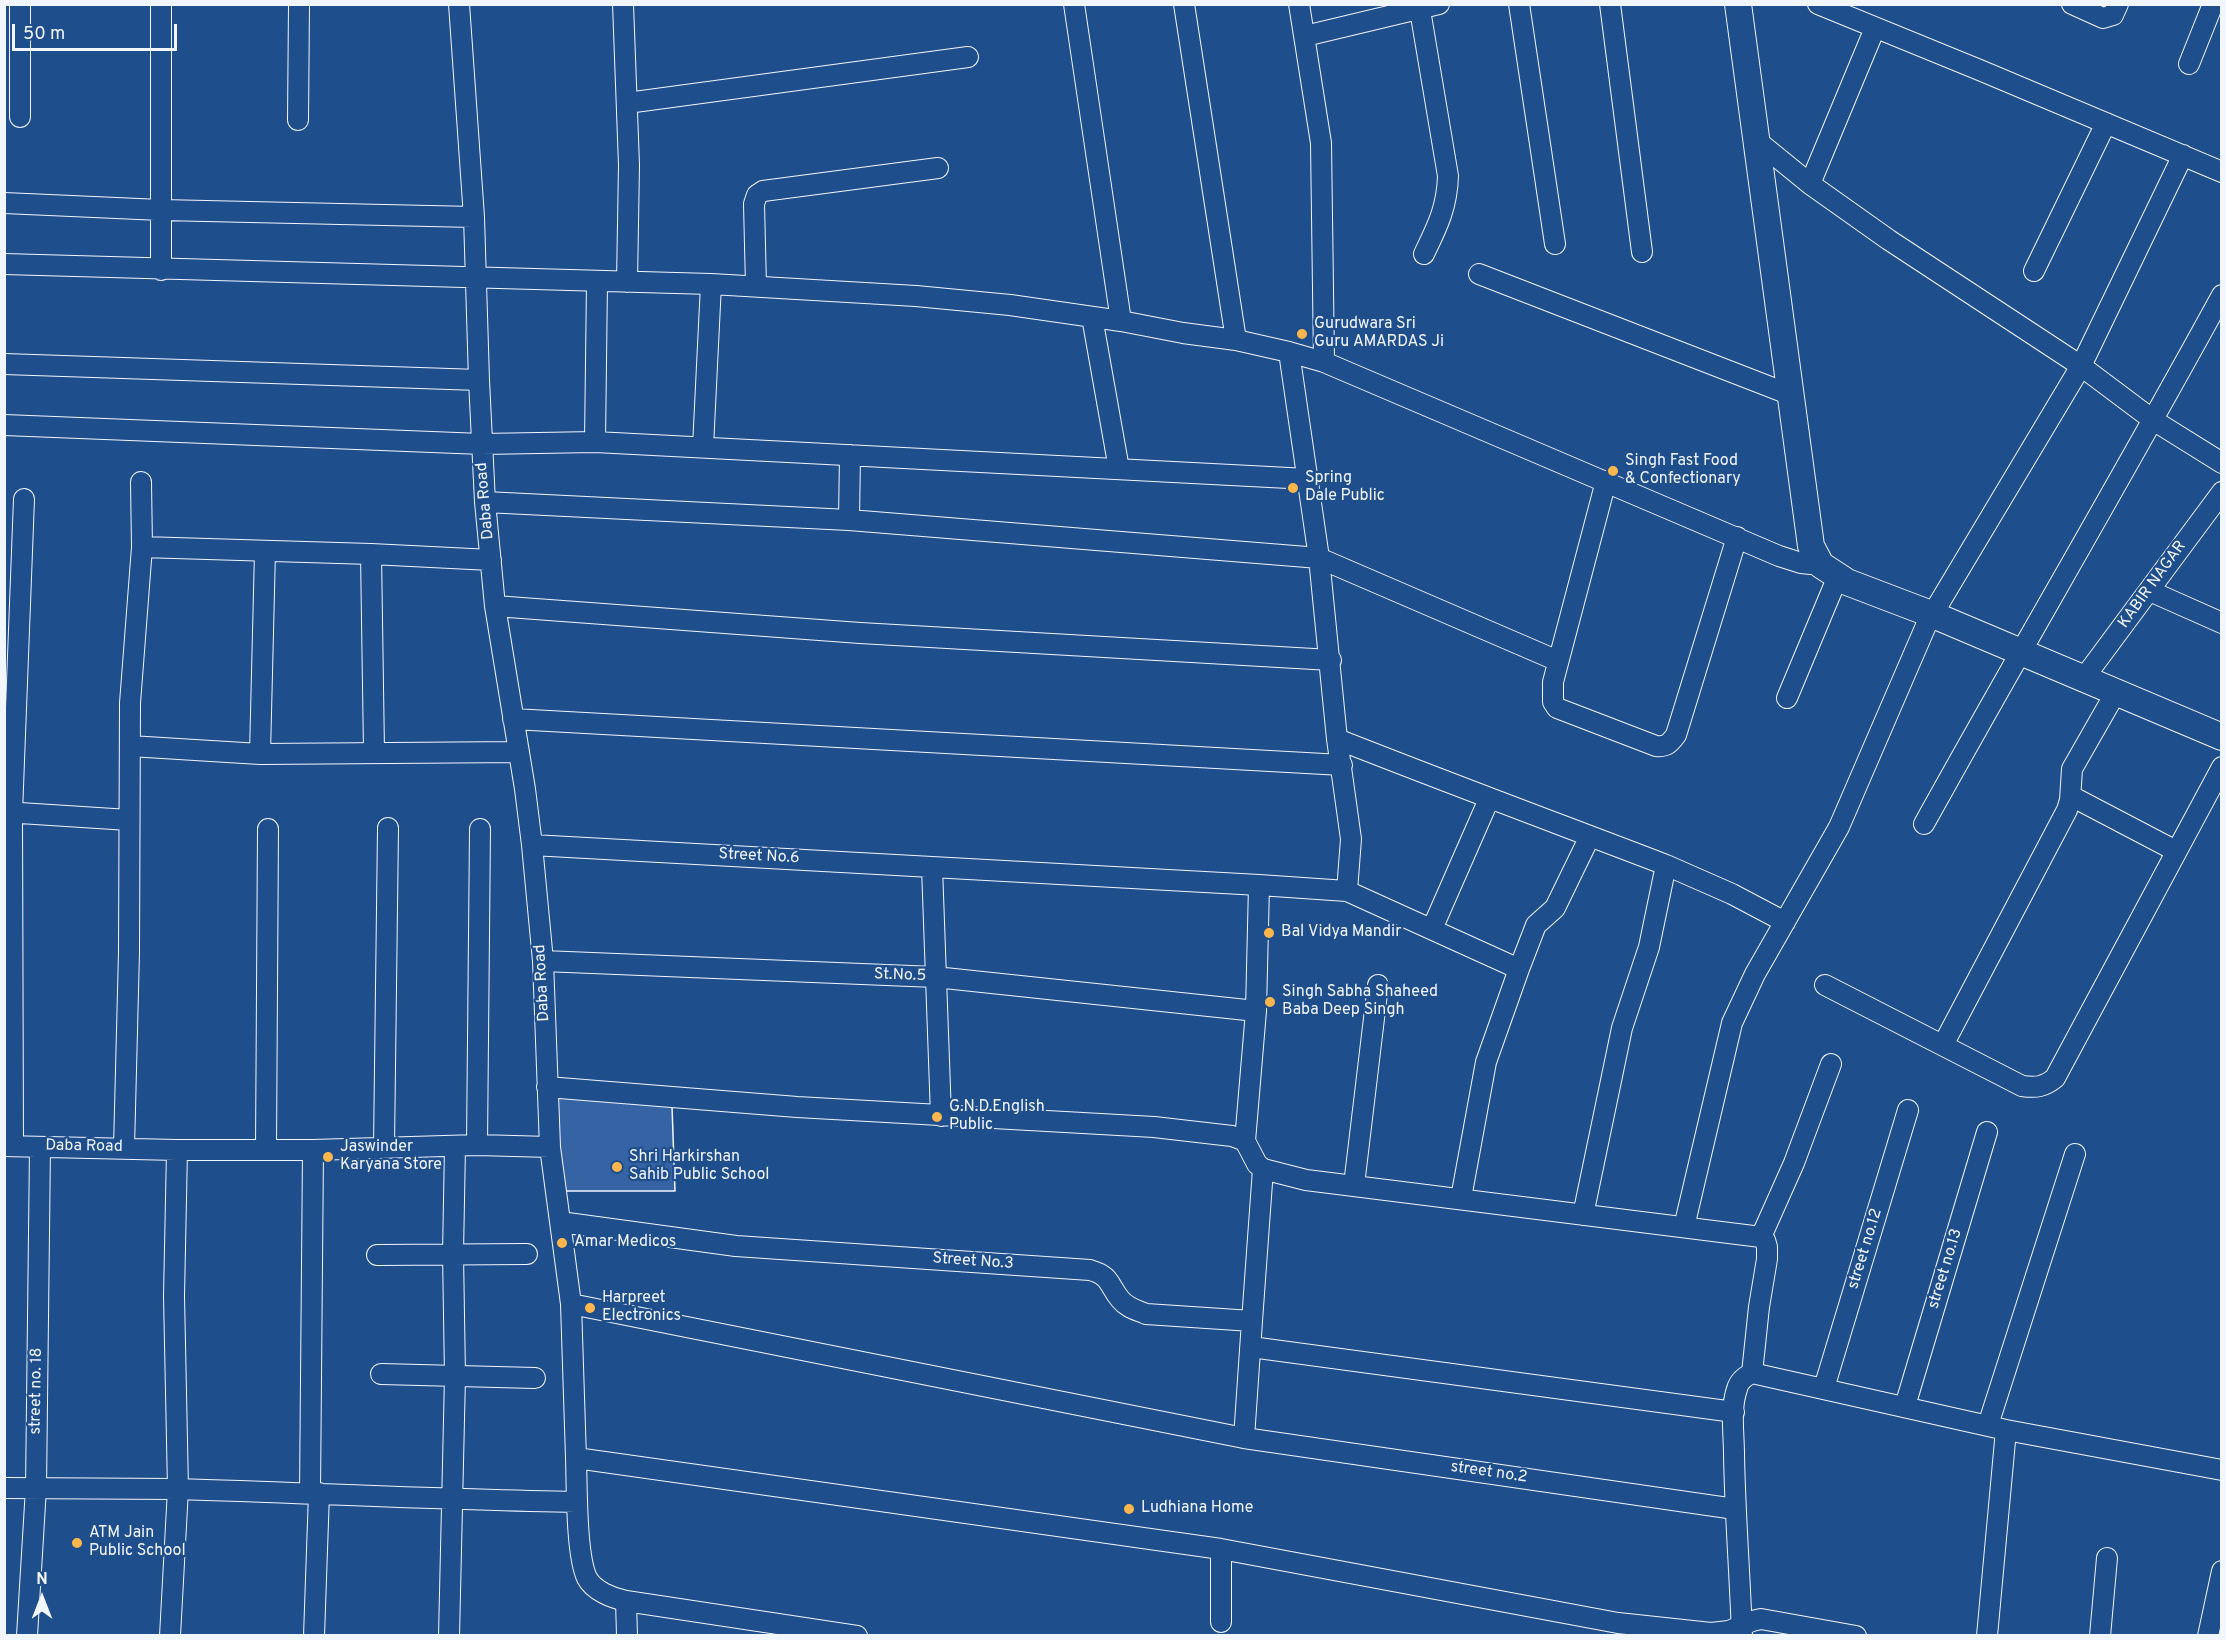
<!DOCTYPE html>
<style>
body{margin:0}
#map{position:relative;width:2226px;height:1640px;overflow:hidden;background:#1f4e8c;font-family:Overpass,sans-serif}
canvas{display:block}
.frame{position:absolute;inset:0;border:6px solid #f2f6ff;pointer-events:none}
.north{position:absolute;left:12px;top:1568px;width:60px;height:60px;-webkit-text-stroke:4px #1f4e8c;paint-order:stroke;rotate:0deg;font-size:16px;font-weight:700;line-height:24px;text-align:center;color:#f2f6ff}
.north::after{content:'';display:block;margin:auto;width:21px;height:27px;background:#f2f6ff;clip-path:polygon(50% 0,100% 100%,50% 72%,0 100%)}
.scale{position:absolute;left:12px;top:24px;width:165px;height:27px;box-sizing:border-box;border:3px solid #f2f6ff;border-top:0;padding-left:8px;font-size:18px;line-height:21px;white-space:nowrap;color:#f2f6ff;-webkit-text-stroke:4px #1f4e8c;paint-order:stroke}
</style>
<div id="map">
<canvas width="2226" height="1640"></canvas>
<div class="frame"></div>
<div class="north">N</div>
<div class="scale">50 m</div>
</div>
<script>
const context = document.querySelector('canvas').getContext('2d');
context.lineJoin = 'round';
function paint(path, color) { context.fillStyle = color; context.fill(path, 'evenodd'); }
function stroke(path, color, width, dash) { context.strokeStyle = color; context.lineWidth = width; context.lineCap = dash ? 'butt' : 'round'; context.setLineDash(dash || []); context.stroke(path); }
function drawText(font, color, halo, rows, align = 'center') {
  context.font = font + ' Overpass,sans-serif'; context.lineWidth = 4.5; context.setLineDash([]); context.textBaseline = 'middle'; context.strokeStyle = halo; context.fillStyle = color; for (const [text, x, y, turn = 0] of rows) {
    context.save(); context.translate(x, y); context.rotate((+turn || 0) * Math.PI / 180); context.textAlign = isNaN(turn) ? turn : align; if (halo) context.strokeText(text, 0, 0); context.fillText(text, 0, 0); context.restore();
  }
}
const building = new Path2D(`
 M556,1097L672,1106L675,1191H561Z`);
const minor = new Path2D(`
 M20,4V117
 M161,4V270
 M459,4L474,217L479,380L485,502L495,606L525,789L532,845L543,961L550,1147L571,1304L1244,1438L1735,1509
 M623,4L629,165L627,282
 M1074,4L1121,321
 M1184,4L1236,340
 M1299,4L1321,143L1324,362
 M1419,4L1448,176C1447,208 1437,227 1424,254
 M1519,4L1555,244
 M1610,4L1642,252
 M1818,4L1982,71L2222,172
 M2072,4L2103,18L2113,15L2118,4
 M1305,36L1439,4
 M2189,64L2213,4
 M627,103L968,57
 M298,120L299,4
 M1756,140L1810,184L1889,240L2081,366L2153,420L2222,463
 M1810,184L1875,28
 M4,203L161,210L474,217
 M4,264L711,284L916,296L1010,305L1121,321L1183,333L1236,340L1289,352L1324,362L1779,556L1801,563L1821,565
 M2034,271L2106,123
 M1479,274L1791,395
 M756,286L754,204L757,195L763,191L938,168
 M1092,317L1119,469
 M4,364L479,380
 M4,425L482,444L595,442L1308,479
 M595,442L597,282
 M703,447L711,284
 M1606,481L1553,682V702L1557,708L1656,746C1667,747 1670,743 1676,735L1737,537
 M485,502L849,520L1319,558L1558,661
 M849,520L850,455
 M142,547L371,554L491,560
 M371,554L374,752
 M2150,591L2222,623
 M495,606L860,633L1331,660
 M2084,678L2222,492
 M1787,698L1838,576
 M513,719L1342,765
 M1337,739C1446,782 1556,823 1666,865L1649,947L1622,1028L1583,1215
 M130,746L260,754L519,752
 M260,754L265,551
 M2071,796L2176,851
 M4,812L129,820
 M1924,824C2022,647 2125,473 2222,295
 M532,845L1259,885L1256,1011L1245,1141
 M1666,865L1732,894L1785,922
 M932,867L941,1116
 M1259,885L1347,891L1351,839L1337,739L1319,558L1289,352
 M1347,891L1519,969
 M1432,929L1489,799
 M543,961L935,977L1256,1011
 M1825,985L2022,1086C2036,1088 2044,1087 2055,1078L2222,767
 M1943,1045L2067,810L2070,800L2072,769L2116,692
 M547,1087L797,1107L1154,1127L1232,1136L1245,1141L1257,1164L1263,1169L1306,1180L1761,1237L1765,1240L1767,1247V1259L1759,1307L1752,1373
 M477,1145L480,829
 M4,1146L177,1150H313L477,1145L550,1147
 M13,1146L12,813L24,499
 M384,1147L388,828
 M124,1148L129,952L130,703L142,547L141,482
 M266,1149L268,829
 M177,1150L174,1296L178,1489C311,1493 444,1500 577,1502
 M1354,1185L1378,985
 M1461,1198L1486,1062L1519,969L1536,925L1555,908L1590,836
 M560,1222L736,1246L1090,1270C1111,1276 1108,1284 1120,1299C1127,1308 1137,1310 1146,1314L1252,1321L1244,1438
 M1684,1227L1732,1023L1755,974L1839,827L1931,614L1932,615L2081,366L2183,155
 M1761,1237L1794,1163L1831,1064
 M377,1255L527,1254
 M571,1304L576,1458
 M1252,1321L1263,1169
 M1251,1347L1734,1412
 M381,1374L535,1378
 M1824,1388L1908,1110
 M1905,1406L1987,1132
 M1988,1425L2075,1154
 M4,1488L178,1489L170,1636
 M310,1493L313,1150
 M626,1601L627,1636
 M1221,1622V1549
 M27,1636L36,1488L40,1147
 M314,1636L319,1493
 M449,1636L455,1376L453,1254L455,1146
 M857,1636L626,1601C612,1598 594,1591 587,1578C576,1555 577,1486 576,1458L1221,1549L1618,1623L1711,1633L1729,1631L1752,1621L1761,1619L1856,1636
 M1742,1636C1740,1575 1735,1515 1734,1454C1734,1434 1730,1409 1737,1389C1739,1381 1744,1377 1752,1373L2006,1430L2222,1470
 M1987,1636L2006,1430
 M2100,1636L2107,1558
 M2208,1636L2222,1571`);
const tertiary = new Path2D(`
 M1738,4L1811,546L1821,565L1847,582L1931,614L2222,737`);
const markers = [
 [1302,334,6,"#ffb74d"],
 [1613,471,6,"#ffb74d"],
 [1293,488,6,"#ffb74d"],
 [1269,933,6,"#ffb74d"],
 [1270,1002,6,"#ffb74d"],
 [937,1117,6,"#ffb74d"],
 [328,1157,6,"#ffb74d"],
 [617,1167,6,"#ffb74d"],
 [562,1243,6,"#ffb74d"],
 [590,1308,6,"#ffb74d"],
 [1129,1509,6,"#ffb74d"],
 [77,1543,6,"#ffb74d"]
];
const poiNames = [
 ["Gurudwara Sri",1314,325],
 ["Guru AMARDAS Ji",1314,343],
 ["Singh Fast Food",1625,462],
 ["& Confectionary",1625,480],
 ["Spring",1305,479],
 ["Dale Public",1305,497],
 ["Bal Vidya Mandir",1281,933],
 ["Singh Sabha Shaheed",1282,993],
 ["Baba Deep Singh",1282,1011],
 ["G.N.D.English",949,1108],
 ["Public",949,1126],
 ["Jaswinder",340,1148],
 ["Karyana Store",340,1166],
 ["Shri Harkirshan",629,1158],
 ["Sahib Public School",629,1176],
 ["Amar Medicos",574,1243],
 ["Harpreet",602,1299],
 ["Electronics",602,1317],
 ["Ludhiana Home",1141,1509],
 ["ATM Jain",89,1534],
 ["Public School",89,1552]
];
const streetNames = [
 ["Daba Road",486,501,-95],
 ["KABIR NAGAR",2153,585,-54],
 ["Street No.6",759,857,3],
 ["St.No.5",900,976,2],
 ["Daba Road",543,983,-93],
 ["Daba Road",84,1147,1],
 ["street no.12",1866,1249,-73],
 ["Street No.3",973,1262,4],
 ["street no.13",1946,1269,-73],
 ["street no. 18",37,1391,-89],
 ["street no.2",1489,1473,8]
];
paint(building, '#3563a3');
stroke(building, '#f2f6ff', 1.5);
stroke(minor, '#f2f6ff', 22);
stroke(tertiary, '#f2f6ff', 28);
stroke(minor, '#1f4e8c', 20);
stroke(tertiary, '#1f4e8c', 26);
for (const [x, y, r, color] of markers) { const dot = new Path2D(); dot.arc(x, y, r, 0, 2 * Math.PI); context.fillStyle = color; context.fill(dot); stroke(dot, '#1f4e8c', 2); }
drawText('16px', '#f2f6ff', '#1f4e8c', poiNames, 'left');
drawText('16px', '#f2f6ff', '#1f4e8c', streetNames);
</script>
